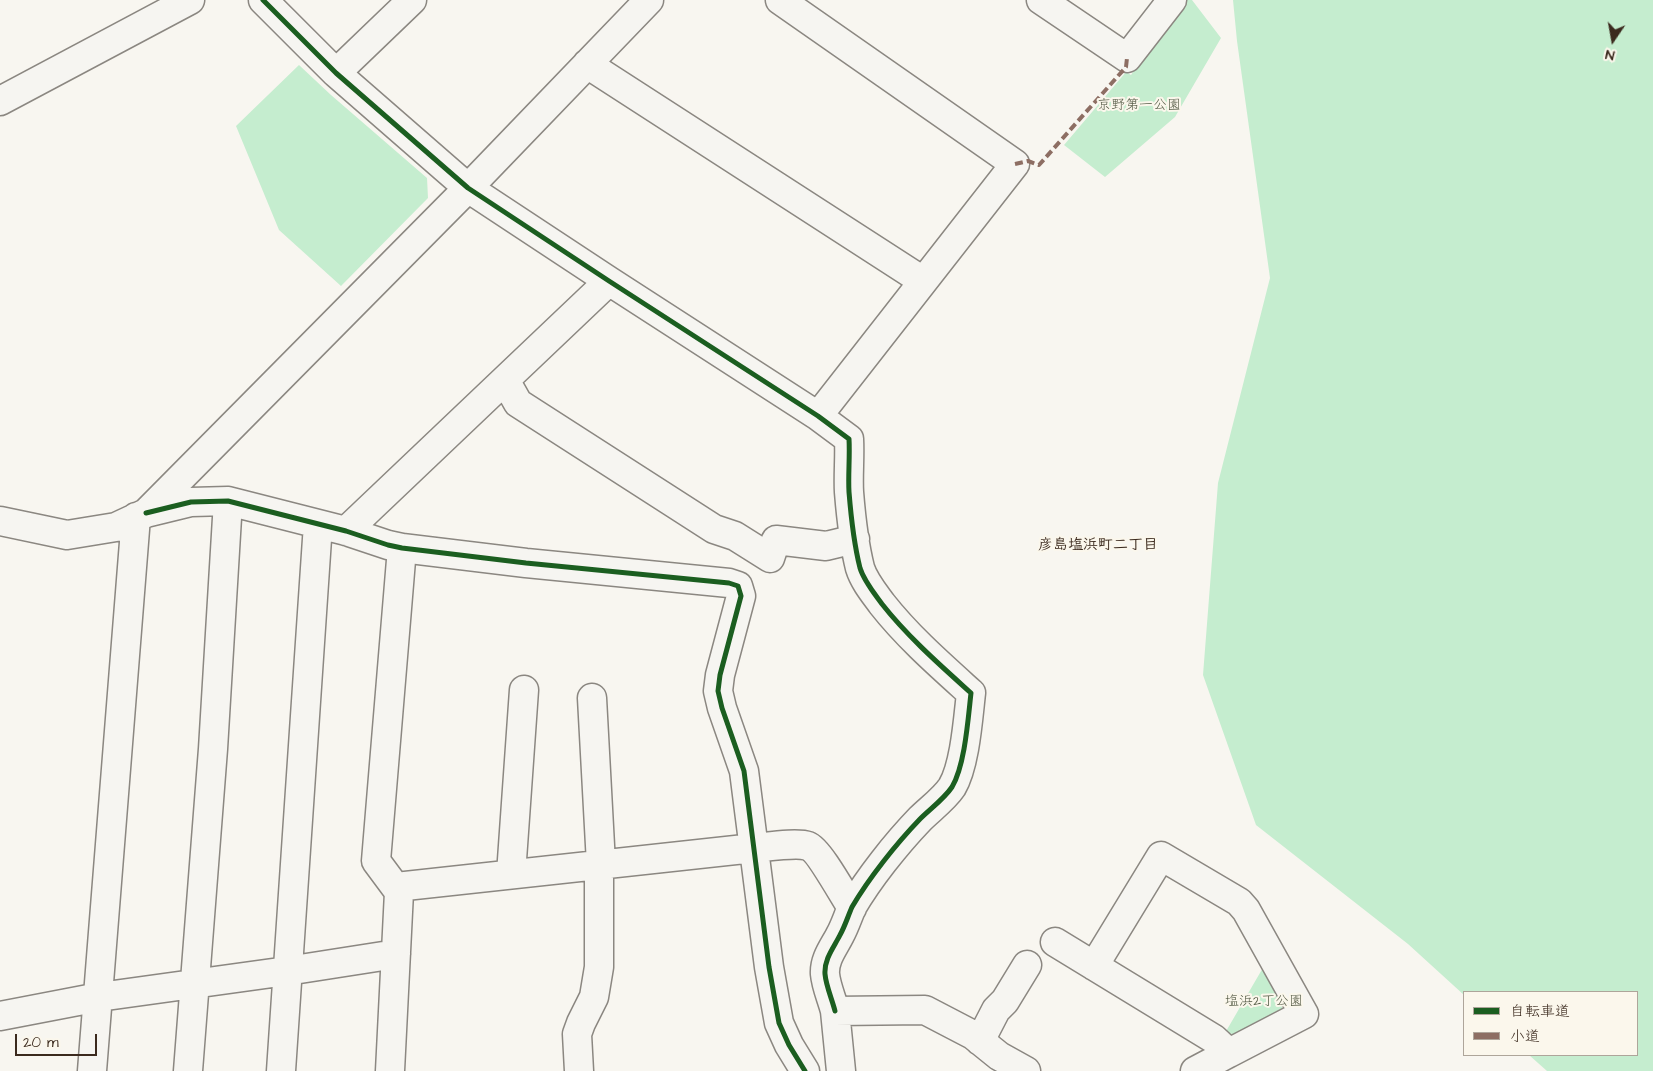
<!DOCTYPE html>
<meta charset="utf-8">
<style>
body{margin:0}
#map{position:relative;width:1653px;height:1071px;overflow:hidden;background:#f8f6f0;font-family:"Architects Daughter","Klee One",sans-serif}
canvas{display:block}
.legend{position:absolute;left:1463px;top:991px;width:175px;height:65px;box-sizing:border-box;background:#fbf7ec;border:1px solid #aea59a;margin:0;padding:6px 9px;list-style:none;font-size:15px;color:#3b2a1e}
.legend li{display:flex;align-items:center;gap:10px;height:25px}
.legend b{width:25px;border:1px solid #aea59a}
.north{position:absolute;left:1588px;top:15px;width:50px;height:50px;-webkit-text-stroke:4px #fbf7ec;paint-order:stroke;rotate:192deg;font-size:14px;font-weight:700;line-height:20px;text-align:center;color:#3b2a1e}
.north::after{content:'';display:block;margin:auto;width:18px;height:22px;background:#3b2a1e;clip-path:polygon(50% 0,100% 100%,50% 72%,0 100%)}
.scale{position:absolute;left:15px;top:1034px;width:82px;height:22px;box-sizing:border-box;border:2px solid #3b2a1e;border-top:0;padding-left:6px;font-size:15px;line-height:18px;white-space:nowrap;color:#3b2a1e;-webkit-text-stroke:4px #fbf7ec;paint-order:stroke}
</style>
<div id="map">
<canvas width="1653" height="1071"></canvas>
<ul class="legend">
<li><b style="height:6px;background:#1b5e20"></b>自転車道</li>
<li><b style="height:6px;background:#8d6e63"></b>小道</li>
</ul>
<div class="north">N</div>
<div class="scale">20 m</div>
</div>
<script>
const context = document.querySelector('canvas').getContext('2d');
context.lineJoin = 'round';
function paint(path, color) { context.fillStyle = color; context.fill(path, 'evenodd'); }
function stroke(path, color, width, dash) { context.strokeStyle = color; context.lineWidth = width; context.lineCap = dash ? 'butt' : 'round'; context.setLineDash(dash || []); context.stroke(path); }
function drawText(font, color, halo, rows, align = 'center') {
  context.font = font + ' "Architects Daughter","Klee One",sans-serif'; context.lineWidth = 4; context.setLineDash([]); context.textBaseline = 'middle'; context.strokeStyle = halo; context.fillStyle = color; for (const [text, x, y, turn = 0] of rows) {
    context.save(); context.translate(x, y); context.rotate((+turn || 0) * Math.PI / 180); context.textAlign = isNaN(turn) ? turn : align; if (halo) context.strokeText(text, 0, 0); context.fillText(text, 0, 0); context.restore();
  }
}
const green = new Path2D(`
 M1186,0H1192L1221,38L1175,117L1105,177L1064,145L1126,72L1131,75Z
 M1233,0H1653V1071H1547L1529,1055H1637V992H1464V995L1408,944L1256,825L1203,675L1218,483L1270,278L1237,41Z
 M299,65L331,95L427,178L428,198L341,286L279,230L236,126Z
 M1264,966L1284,1000L1281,1012L1240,1035L1225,1033Z`);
const minor = new Path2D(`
 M263,0L336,73L468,188L609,281L818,416L849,439C850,457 848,475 849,492C851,517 854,544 860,568C864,581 874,593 882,604C908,637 940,665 971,693C968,719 965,765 952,787C944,799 930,809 920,819C896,844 869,878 852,907C848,916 845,926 840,935C834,947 824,959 825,974C826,986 832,999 835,1011
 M780,0L1015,164L818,416
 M1041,0L1127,58L1172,0
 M587,64L923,281
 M336,73L412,0
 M0,101L190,0
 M505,380L518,403L714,529L735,536L770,558L776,540L826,546L855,539
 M146,513L191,502L228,501L346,531L388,545L402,548L526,563L729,583L738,586L741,596L720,675L718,691L722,708L744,771L769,967L779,1023L789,1045L805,1071
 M0,521L67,535L116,527L146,513L468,188L649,0
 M346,531L609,281
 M592,698L601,864
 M511,874L524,690
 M396,887L754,848C766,847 797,842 808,846C819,850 844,896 852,908
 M1055,942L1214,1039L1229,1053L1304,1014L1246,910L1239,902L1161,856L1094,966
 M0,1016L99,997L287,971L396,954
 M980,1041L996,1010L1005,1001L1027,965
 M92,1071L136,517
 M188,1071L213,749L228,501
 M281,1071L318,524
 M390,1071L399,892L376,861L402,548
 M579,1071L577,1034L581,1023L594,997L599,967V864
 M841,1071L835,1011L925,1010L973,1035L999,1056L1026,1071
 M1195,1071L1229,1053`);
const quiet = new Path2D(`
 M1015,164L1028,161L1039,165L1126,67L1127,58`);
const cycleway = new Path2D(`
 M263,0L336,73L468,188L609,281L818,416L849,439C850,457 848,475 849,492C851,517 854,544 860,568C864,581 874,593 882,604C908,637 940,665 971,693C968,719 965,765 952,787C944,799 930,809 920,819C896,844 869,878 852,907C848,916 845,926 840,935C834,947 824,959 825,974C826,986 832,999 835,1011
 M146,513L191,502L228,501L346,531L388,545L402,548L526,563L729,583L738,586L741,596L720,675L718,691L722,708L744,771L769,967L779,1023L789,1045L805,1071`);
const parkNames = [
 ["京野第一公園",1139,106],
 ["塩浜2丁公園",1264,1002]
];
const neighbourhoodNames = [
 ["彦島塩浜町二丁目",1098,546]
];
paint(green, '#c5edcf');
stroke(minor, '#8b8781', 31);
stroke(minor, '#f6f5f1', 28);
stroke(quiet, '#8d6e63', 4, [8, 4]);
stroke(cycleway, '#1b5e20', 5);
drawText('14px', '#535944', '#fbf7ec', parkNames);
drawText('bold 15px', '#3b2a1e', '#fbf7ec', neighbourhoodNames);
</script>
